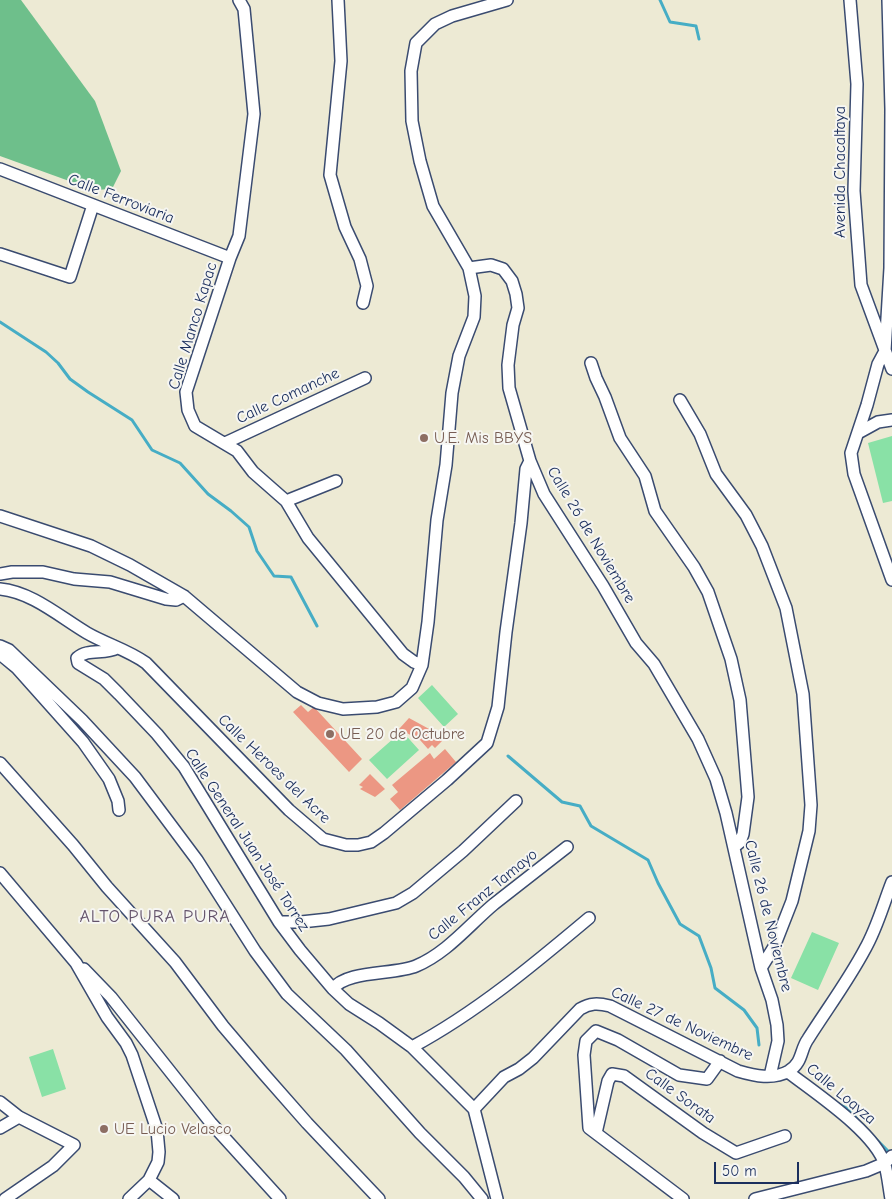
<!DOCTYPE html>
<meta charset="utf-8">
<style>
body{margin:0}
#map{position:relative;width:892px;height:1199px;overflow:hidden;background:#edead4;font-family:"Comic Neue",sans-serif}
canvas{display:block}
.scale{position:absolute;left:714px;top:1162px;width:85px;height:22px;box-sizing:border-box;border:2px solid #1b2f5e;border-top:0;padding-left:6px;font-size:15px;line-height:18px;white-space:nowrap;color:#1b2f5e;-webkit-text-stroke:4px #f6f6f2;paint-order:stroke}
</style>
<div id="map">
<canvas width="892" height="1199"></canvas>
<div class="scale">50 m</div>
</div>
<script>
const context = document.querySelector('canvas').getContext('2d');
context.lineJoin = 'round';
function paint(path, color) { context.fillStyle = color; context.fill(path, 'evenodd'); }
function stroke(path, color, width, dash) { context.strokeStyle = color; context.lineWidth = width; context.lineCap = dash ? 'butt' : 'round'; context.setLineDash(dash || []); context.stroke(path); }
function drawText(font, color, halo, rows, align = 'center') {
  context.font = font + ' "Comic Neue",sans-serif'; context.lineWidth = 4; context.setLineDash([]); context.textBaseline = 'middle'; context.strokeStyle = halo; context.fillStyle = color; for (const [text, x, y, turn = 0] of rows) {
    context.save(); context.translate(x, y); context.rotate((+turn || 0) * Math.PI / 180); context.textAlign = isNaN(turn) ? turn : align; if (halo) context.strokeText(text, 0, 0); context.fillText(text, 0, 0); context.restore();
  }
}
const green = new Path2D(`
 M892,436V501L883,503L868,443Z
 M432,685L458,714L444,727L418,698Z
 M402,731L419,750L387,779L369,760Z
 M812,932L839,943L818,990L791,978Z
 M53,1049L66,1089L42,1097L29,1057Z`);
const forest = new Path2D(`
 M0,0H21L95,101L121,171L112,189L94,190L0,156Z`);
const stream = new Path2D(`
 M660,0L670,22L696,26L699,39
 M0,322L46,352L58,363L70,379L88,392L132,420L152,450L180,463L208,494L231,511L249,527L257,551L274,576L291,577L317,626
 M508,756L562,802L580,806L591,826L648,860L658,883L680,924L699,936L711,968L715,988L744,1010L757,1028L759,1045
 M837,1103L850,1110L860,1123
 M875,1138L889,1152`);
const building = new Path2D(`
 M301,705L308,712L314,707L362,759L349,772L293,712Z
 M409,718L431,730L442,741L435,748L432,745L428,749L420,740L399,729Z
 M445,749L456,762L400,810L390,799L398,792L392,785L430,753L434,759Z
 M370,774L385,789L375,797L360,789L363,787L359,785Z`);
const minor = new Path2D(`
 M239,0L244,9L254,114L239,236L230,258L186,392L188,410L195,426L237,451L253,472L286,501L308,538L403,654L414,662L422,665
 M338,0L341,61L330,175L345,227L360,259L367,286L363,303
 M850,0L857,84L854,191L861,285L892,369
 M888,0L891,109L890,268L885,351L878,364L867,405L851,453L854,474L892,580
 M0,169L230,258
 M0,254L70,277L93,205
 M469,268L433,206L420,161L412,121L411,71L416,43L435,24L452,16L507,0
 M591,363L596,378L605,397L620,438L645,476L655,511L694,567L708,592L731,659L740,700L748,797L743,834L740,842L734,847
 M680,400L700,434L716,474L746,515L762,546L786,608L803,694L811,805L809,831L792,901L774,947L761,968
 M858,433L878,422L892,420
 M225,443L365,378
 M286,501L336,481
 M0,516L91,546L130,565L184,596L297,692L318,703L343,709L377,707L396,702L412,688L422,665L428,622L437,520L446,465L452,393L459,356L474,317L475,296L469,268L491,265L503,269L512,281L516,294L518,308L513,325L508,365L509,388L530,461L544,494L603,586L636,643L654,664L698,739L716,779L726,813L761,968L772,1000L777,1025L778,1041L770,1076
 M0,574L12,572H43L74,579L110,582L166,599L176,600L184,596
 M0,589C32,592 60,617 87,633C106,644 128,650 146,663L289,810L323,839L346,845H358L371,842L384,833L447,780L487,743L498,707L506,632L521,523L526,469L530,461
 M0,646L9,650L82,720L135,777L197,860L255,951L287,994L346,1050L420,1133L464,1177L482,1199
 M117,648C104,655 88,648 77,658L78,663L104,679L119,694L157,734L184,767L279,922L300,950L333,989L349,1004L379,1023L412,1047L474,1109
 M0,654L17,668L83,742L109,779L118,801L119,810
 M0,763L73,845L107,887L175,962L223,1026L263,1073L307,1123L379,1199
 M0,873L76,963L107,1017L126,1043L132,1055L157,1130L159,1152L158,1162L149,1180L129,1199
 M279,922H301L329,919L396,903L413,893L463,851L516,801
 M84,969L111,997L211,1123L280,1199
 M333,989C346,970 395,975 416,966C447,953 469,925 494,904C518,885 543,866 567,847
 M412,1047C477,1012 533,965 589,918
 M788,1072C815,1093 875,1132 885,1165C888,1176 889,1188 891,1199
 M0,1102L19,1117L74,1145L53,1166L5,1199
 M474,1109L504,1077L519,1069L533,1058L580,1009C590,1003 598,1003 610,1006L738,1071C755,1076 773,1080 789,1071C803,1062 800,1050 808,1039C827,1009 848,981 865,949C877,928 883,905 892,882
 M474,1109L497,1199
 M0,1128L19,1117
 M596,1133L608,1081L612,1074L624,1076L703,1133L736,1153L785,1136
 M149,1180L173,1199
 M683,1199L589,1128L584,1055L586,1041L596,1031L618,1040L679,1075L707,1079L720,1061
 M755,1199L866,1171L885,1163L892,1156`);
const markers = [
 [424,438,5,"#8d6e63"],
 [330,734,5,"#8d6e63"],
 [104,1129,5,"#8d6e63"]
];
const streetNames = [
 ["Avenida Chacaltaya",840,172,-90],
 ["Calle Ferroviaria",121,199,21],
 ["Calle Manco Kapac",193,326,-73],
 ["Calle Comanche",288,396,-25],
 ["Calle 26 de Noviembre",591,535,59],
 ["Calle Heroes del Acre",274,769,44],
 ["Calle General Juan José Torrez",247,840,57],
 ["Calle Franz Tamayo",483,895,-39],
 ["Calle 26 de Noviembre",768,916,76],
 ["Calle 27 de Noviembre",682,1024,25],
 ["Calle Loayza",841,1094,40],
 ["Calle Sorata",680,1096,36]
];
const educationNames = [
 ["U.E. Mis BBYS",434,438],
 ["UE 20 de Octubre",340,734],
 ["UE Lucio Velasco",114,1129]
];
const neighbourhoodNames = [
 ["ALTO PURA PURA",155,917]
];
paint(green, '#89e1a6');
paint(forest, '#6ebf8b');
stroke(stream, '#46adc5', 3);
paint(building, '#ec9783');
stroke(minor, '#3a4b70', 14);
stroke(minor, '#fff', 11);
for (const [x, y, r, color] of markers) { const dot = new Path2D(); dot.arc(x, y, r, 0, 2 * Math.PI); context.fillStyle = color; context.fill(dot); stroke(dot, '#f6f6f2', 2); }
drawText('16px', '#1b2f5e', '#f6f6f2', streetNames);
drawText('16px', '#785e54', '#f6f6f2', educationNames, 'left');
context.letterSpacing = '1px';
drawText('18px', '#64536b', '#f6f6f2', neighbourhoodNames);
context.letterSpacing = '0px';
</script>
